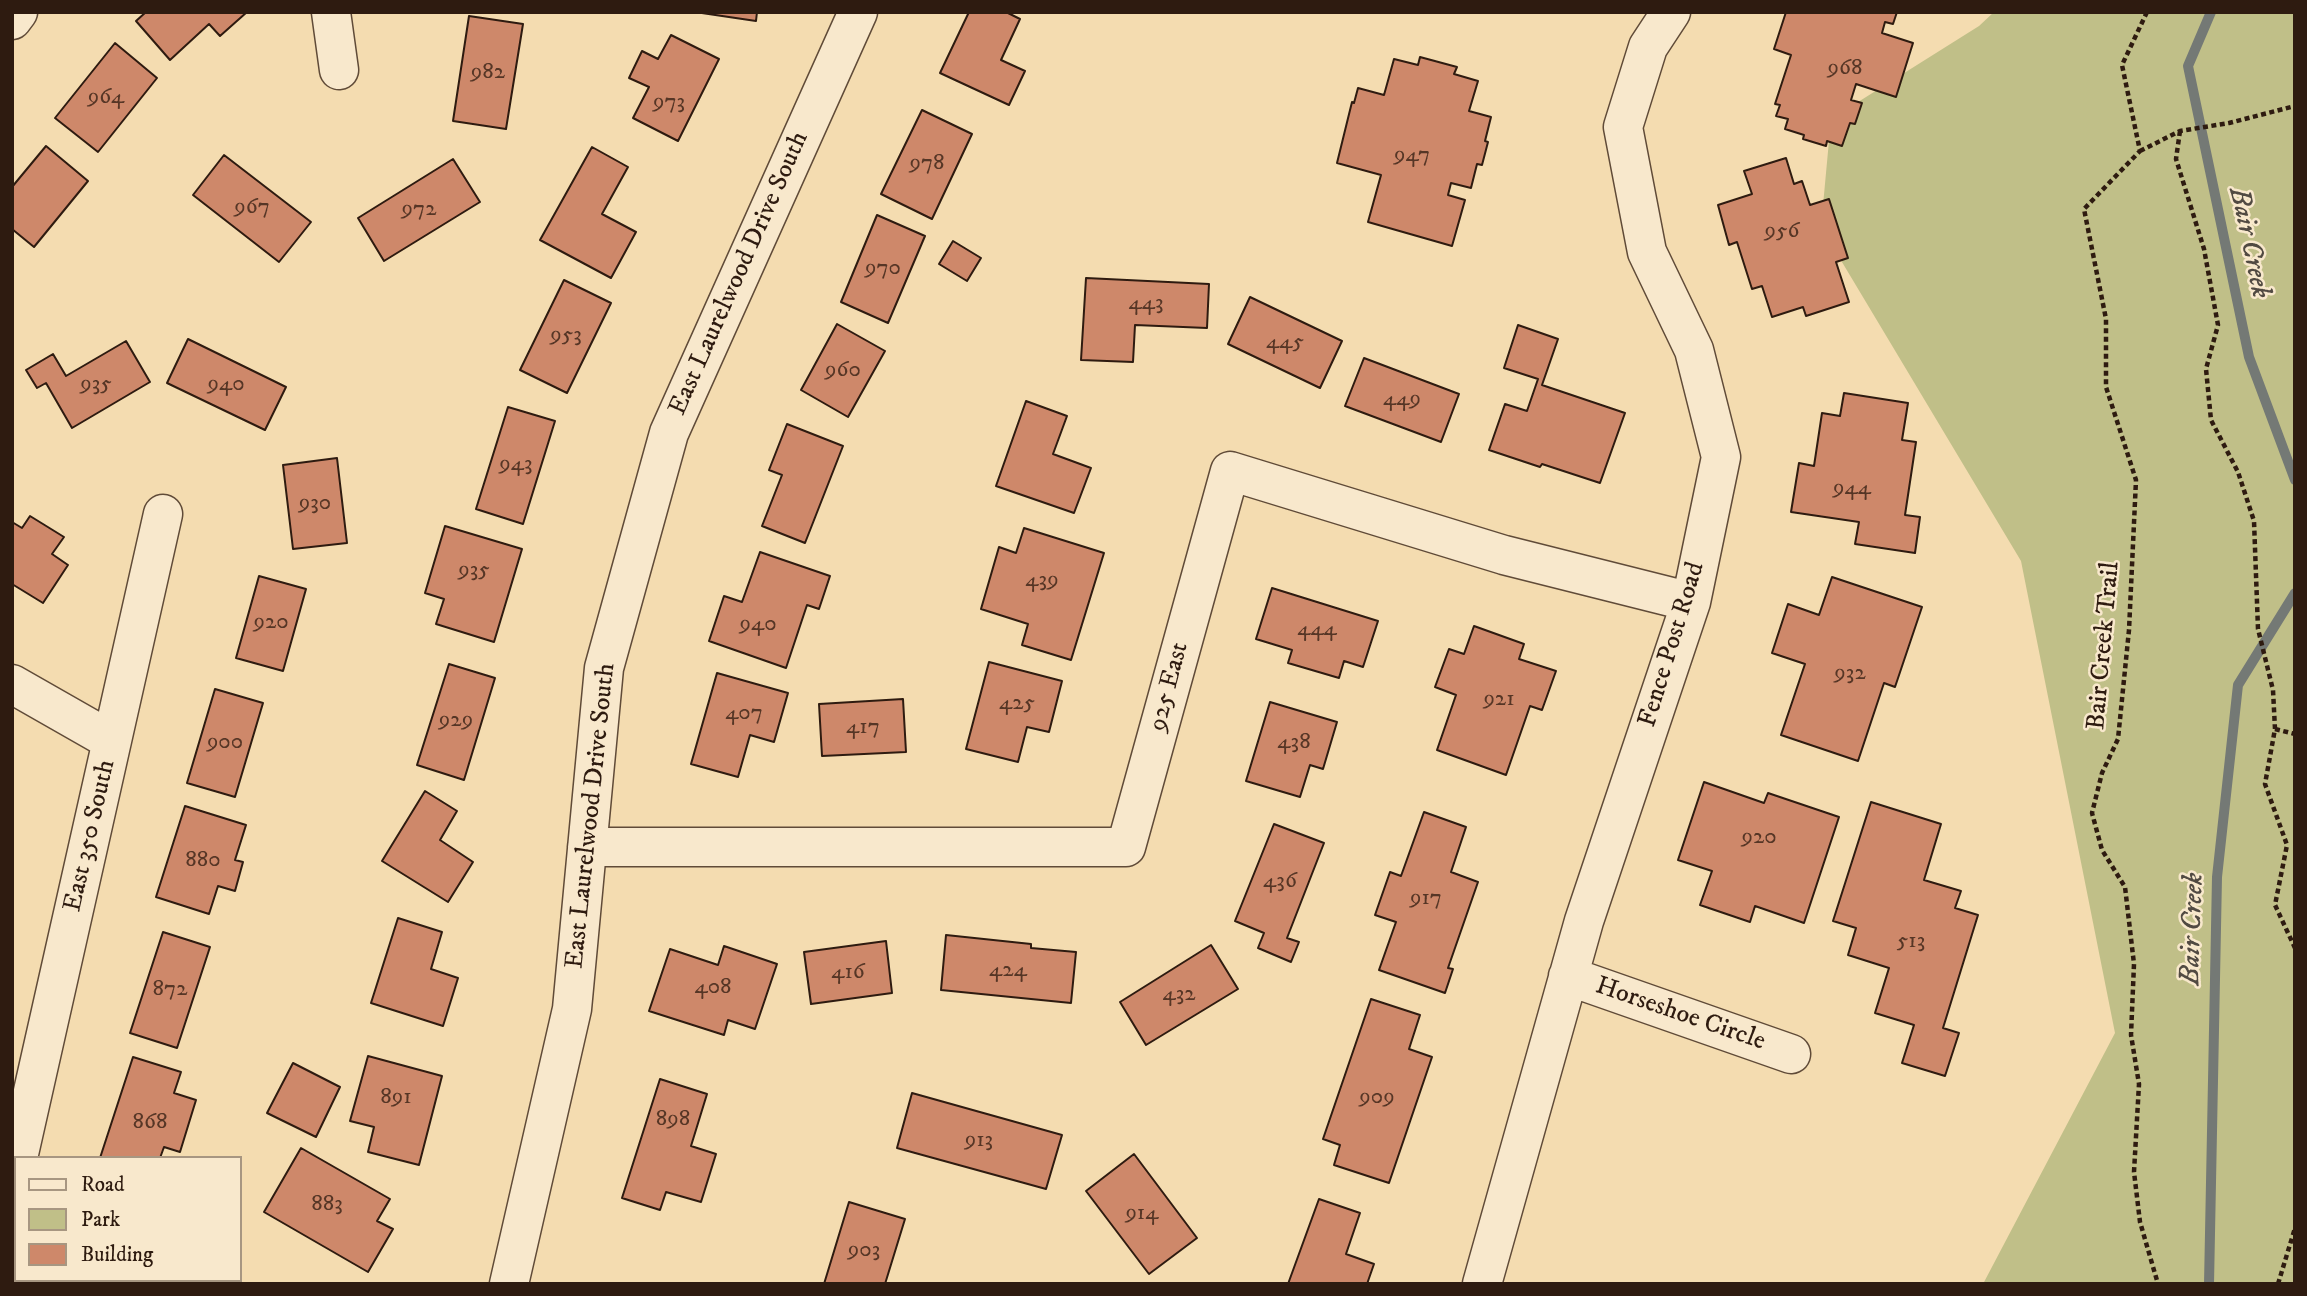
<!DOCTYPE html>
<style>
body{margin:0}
#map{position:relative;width:2307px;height:1296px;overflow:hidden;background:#f4dcb0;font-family:"IM FELL DW Pica",serif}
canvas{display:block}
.frame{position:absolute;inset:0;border:14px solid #2e1b10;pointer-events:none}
.legend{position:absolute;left:14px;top:1156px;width:228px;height:126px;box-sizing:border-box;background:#f8e8cc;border:2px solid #a79681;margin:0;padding:9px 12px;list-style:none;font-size:21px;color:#2e1b10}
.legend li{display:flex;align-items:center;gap:14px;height:35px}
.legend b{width:35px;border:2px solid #a79681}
</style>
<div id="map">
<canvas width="2307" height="1296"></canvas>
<div class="frame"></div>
<ul class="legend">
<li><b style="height:9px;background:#f8e8cc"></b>Road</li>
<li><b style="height:19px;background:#c0bf88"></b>Park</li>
<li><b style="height:19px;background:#ce886a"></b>Building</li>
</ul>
</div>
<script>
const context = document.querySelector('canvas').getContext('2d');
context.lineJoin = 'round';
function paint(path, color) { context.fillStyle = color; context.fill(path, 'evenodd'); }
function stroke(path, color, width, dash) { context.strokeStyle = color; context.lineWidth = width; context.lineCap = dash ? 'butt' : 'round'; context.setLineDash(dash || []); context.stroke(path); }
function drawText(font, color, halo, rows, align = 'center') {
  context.font = font + ' "IM FELL DW Pica",serif'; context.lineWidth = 5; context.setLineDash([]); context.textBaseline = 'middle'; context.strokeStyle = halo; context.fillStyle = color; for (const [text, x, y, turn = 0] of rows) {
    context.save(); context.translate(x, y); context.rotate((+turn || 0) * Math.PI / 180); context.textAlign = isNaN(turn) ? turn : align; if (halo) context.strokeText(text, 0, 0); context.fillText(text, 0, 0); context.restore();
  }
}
const green = new Path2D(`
 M1994,12H2295V1284H1983L2115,1033L2021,561L1821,227L1831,119L1979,26Z`);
const stream = new Path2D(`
 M2211,12L2188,66L2249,357L2295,480
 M2209,1284L2217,877L2238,685L2295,593`);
const building = new Path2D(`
 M146,12H247L220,36L209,24L170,60L136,21Z
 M695,12H757L756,21Z
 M969,12H1006L1020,19L1001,60L1025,71L1009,105L940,73Z
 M1786,12H1897L1893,24L1885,22L1882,33L1913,43L1896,97L1856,84L1851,100L1862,103L1855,124L1850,123L1842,146L1827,141L1826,146L1803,139L1804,135L1785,129L1788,119L1776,116L1780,105L1775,104L1791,55L1774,49Z
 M469,16L523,24L506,129L453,121Z
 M671,35L719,59L678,141L633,118L649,87L629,78L642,51L658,59Z
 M115,43L157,78L98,152L55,118Z
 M1420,57L1457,67L1454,74L1478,81L1469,111L1491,117L1485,141L1488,142L1482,165L1477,164L1471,188L1451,183L1448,195L1465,200L1452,246L1368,222L1381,175L1337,163L1352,102L1354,103L1358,88L1384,95L1394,59L1418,65Z
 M922,110L972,134L932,219L881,194Z
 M46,146L88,181L34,247L12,229V187Z
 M592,147L628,167L602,214L636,232L611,278L540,240Z
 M224,155L311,222L279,262L193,195Z
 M1786,158L1794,184L1802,181L1810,205L1829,199L1848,258L1836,262L1849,302L1806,316L1803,307L1772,317L1762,286L1752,289L1737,242L1729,245L1718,205L1752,194L1744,171Z
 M453,159L480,202L384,261L358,218Z
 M877,215L925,236L888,323L841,302Z
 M953,241L981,258L967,281L939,264Z
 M1086,278L1209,284L1207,328L1135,325L1133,362L1081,360Z
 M564,280L611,303L567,393L520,370Z
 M1250,297L1342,341L1320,388L1228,344Z
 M837,324L885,351L848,417L801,390Z
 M1518,325L1558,339L1542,385L1625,413L1600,483L1542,464L1540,467L1489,450L1505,404L1527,411L1538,379L1504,368Z
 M188,339L286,387L265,430L167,383Z
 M126,341L150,382L72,428L46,383L37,388L26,370L53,354L66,376Z
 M1364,358L1459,394L1441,442L1345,406Z
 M1844,393L1908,403L1902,440L1916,442L1905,515L1920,517L1915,553L1855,544L1859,522L1791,512L1799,463L1814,466L1822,413L1840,416Z
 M1026,401L1067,416L1053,454L1091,468L1074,513L996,486Z
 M508,407L555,421L523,524L476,509Z
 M787,424L843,446L805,543L762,526L782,475L769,470Z
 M337,458L347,543L293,549L283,465Z
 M30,516L64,537L52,554L68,565L43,603L12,584V522L22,528Z
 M445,526L522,549L494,642L436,624L444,599L425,593Z
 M1024,528L1104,553L1071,660L1022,645L1028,624L981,609L999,547L1016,553Z
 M760,552L830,576L819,609L807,605L786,668L709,641L724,596L742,602Z
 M259,576L306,589L283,671L236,658Z
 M1832,577L1922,607L1895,687L1884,683L1858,761L1781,735L1805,664L1772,653L1788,604L1819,615Z
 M1272,588L1378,621L1363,667L1344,661L1339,678L1288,663L1292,650L1256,639Z
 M1474,626L1524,644L1519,659L1556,671L1542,710L1530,706L1506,775L1437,750L1456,695L1435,687L1449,649L1464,654Z
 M989,662L1062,681L1049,732L1027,727L1018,762L966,749Z
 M449,664L495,678L464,780L417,765Z
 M717,673L788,693L774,742L750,735L738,777L691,764Z
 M215,689L263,703L235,797L187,783Z
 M903,699L906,752L822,756L819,704Z
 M1270,702L1337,722L1323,769L1310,765L1300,797L1246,781Z
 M1704,782L1764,803L1768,793L1839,817L1804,923L1755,906L1750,922L1700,905L1712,871L1678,860Z
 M425,791L457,811L440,840L473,862L448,902L382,861Z
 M1871,802L1941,824L1924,880L1961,891L1955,908L1978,915L1943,1028L1959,1033L1945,1076L1902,1063L1914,1025L1875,1013L1889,968L1848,955L1856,928L1833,921Z
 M185,806L246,825L235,860L243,862L235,891L218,886L209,914L156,897Z
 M1424,812L1466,827L1451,872L1478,882L1448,968L1453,969L1445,993L1379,970L1396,922L1375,915L1390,872L1401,876Z
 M1274,824L1324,843L1287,938L1299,942L1291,962L1258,948L1264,933L1235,921Z
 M398,918L442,932L431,969L458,978L443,1026L371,1003Z
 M163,932L210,947L177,1048L130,1033Z
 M946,935L1031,944V948L1076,952L1071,1003L941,990Z
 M886,941L892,993L811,1004L804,952Z
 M1211,945L1238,989L1146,1045L1120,1002Z
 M724,946L777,964L755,1029L728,1020L724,1035L649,1011L670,949L718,965Z
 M1371,999L1420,1015L1409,1049L1432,1057L1389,1183L1334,1165L1340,1145L1323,1139Z
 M368,1056L442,1076L419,1165L368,1152L374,1127L350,1121Z
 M133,1057L181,1072L174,1093L196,1100L180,1152L164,1147L160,1158H100Z
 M293,1063L340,1087L316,1137L267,1113Z
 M660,1079L707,1094L691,1146L716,1154L701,1202L666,1192L660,1210L622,1198Z
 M912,1093L1062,1135L1046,1189L897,1148Z
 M301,1148L390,1199L377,1221L393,1229L368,1272L264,1212Z
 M1134,1154L1197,1238L1149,1274L1086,1191Z
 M1319,1199L1360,1213L1346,1254L1374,1264L1367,1284H1288Z
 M849,1202L905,1219L885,1284H824Z`);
const path = new Path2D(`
 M2147,12L2122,65L2140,151L2084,209L2106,319V387L2136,480L2129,630L2118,739L2102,773L2092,813L2102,850L2125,887L2134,964L2131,1035L2139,1084L2134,1172L2140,1222L2158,1284
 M2180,131L2176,159L2204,249L2218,325L2206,369L2211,420L2238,472L2254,521L2258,629L2273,690L2275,729L2265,784L2287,845L2275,905L2295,948
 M2140,151L2180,131L2229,123L2295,106
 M2275,729L2295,734
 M2278,1284L2295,1228`);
const minor = new Path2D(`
 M331,12L339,70
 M12,20L18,12
 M12,684L112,741
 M587,847H1126L1230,471L1504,555L1691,602
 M1568,976L1791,1054
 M18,1158L163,514
 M509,1284L572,1009L604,668L669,433L858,12
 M1482,1284L1584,921L1691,602L1721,457L1694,350L1647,252L1623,127L1648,47L1671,12`);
const numberNames = [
 ["968",1845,69],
 ["982",488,73],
 ["964",106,98],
 ["973",669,103],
 ["947",1412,156],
 ["978",927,164],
 ["967",252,208],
 ["972",419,210],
 ["956",1782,232],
 ["970",883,269],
 ["443",1146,304],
 ["953",566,336],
 ["445",1285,343],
 ["960",843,371],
 ["935",96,385],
 ["940",226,385],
 ["449",1402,400],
 ["943",516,465],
 ["944",1852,489],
 ["930",315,504],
 ["935",474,571],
 ["439",1042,581],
 ["920",271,623],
 ["940",758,625],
 ["444",1317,630],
 ["932",1850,674],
 ["921",1499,700],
 ["425",1017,704],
 ["407",744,714],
 ["929",456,721],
 ["417",863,728],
 ["900",225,743],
 ["438",1294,743],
 ["920",1759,838],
 ["880",203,861],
 ["436",1280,882],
 ["917",1426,899],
 ["513",1911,942],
 ["424",1008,971],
 ["416",848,973],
 ["408",713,988],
 ["872",170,990],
 ["432",1179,995],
 ["891",396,1098],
 ["909",1377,1098],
 ["898",673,1120],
 ["868",150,1123],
 ["913",979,1141],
 ["883",327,1205],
 ["914",1142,1214],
 ["903",864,1251]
];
const streetNames = [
 ["East Laurelwood Drive South",740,274,-66],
 ["Fence Post Road",1673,645,-73],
 ["Bair Creek Trail",2105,646,-85],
 ["925 East",1170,687,-75],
 ["East Laurelwood Drive South",592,816,-84],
 ["East 350 South",91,836,-77],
 ["Horseshoe Circle",1680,1015,19]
];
const waterNames = [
 ["Bair Creek",2248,243,78],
 ["Bair Creek",2194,929,-88]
];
paint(green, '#c0bf88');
stroke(stream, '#747975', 10);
paint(building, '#ce886a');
stroke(building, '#2e1b10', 2);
stroke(minor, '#604b38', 41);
stroke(path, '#2e1b10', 4.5, [5, 3.5]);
stroke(minor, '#f8e8cc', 38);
drawText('23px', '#563626', null, numberNames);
drawText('26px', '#2e1b10', '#f8e8cc', streetNames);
drawText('italic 28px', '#514a42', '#f8e8cc', waterNames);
</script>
